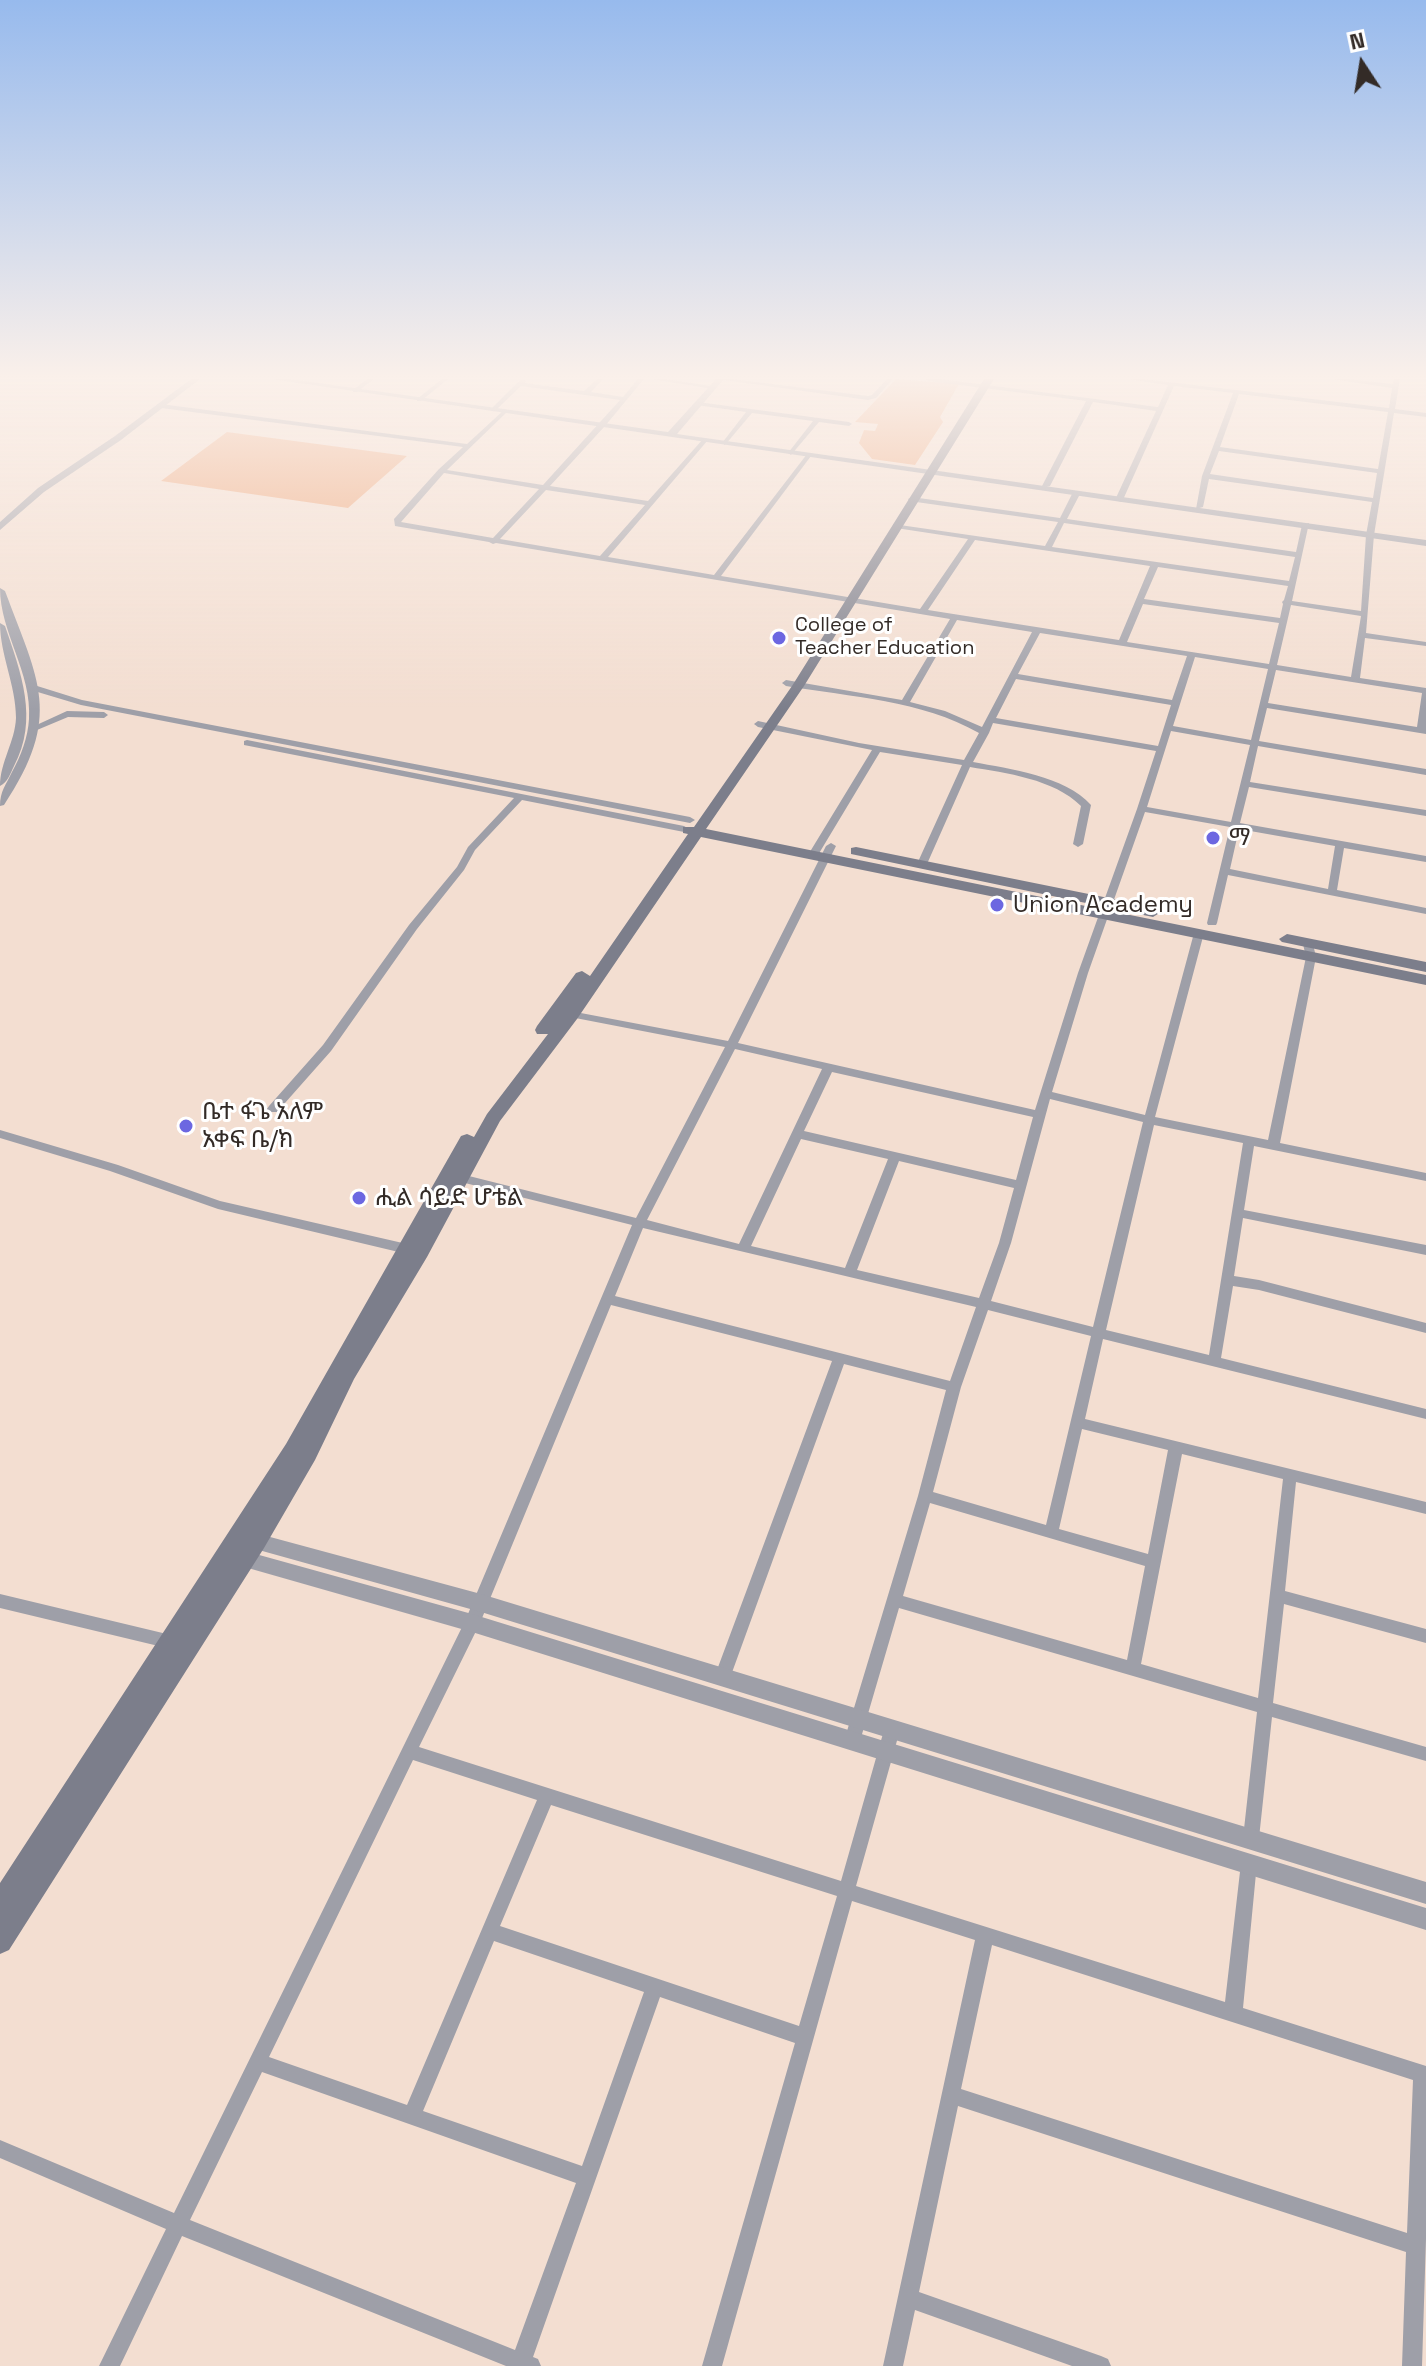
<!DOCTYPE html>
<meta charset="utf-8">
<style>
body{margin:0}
#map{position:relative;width:1426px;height:2366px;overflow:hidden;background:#f3ded1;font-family:"Space Grotesk",sans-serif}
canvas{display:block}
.north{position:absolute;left:1322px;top:24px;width:80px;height:80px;-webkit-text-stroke:6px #fff;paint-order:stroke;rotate:348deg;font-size:22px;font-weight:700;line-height:32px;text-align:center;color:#332b27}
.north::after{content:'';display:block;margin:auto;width:28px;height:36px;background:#332b27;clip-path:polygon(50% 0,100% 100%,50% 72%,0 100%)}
</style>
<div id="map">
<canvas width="1426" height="2366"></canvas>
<div class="north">N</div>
</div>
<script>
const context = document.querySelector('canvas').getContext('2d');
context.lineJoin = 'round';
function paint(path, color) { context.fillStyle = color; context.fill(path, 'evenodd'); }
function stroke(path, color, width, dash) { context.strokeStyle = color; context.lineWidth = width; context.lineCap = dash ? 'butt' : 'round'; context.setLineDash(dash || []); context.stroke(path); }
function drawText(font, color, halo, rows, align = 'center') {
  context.font = font + ' "Space Grotesk","Noto Sans Ethiopic",sans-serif'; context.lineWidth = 6; context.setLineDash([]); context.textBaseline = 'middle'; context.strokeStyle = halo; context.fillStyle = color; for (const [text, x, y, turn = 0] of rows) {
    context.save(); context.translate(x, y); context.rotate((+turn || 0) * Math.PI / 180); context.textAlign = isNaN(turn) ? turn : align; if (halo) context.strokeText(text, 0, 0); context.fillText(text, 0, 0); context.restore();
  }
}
const green = new Path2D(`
 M896,379L959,384L940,417L943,422L915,465L872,459L859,443L864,430L875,431L878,424L855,422Z
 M227,432L407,456L348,508L161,481Z`);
const minor = new Path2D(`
 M367,379H374L357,392H353V390Z
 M442,379H448L421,401H417V399Z
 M523,379L526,381L525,383L584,391L597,379H603L591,392L623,397L638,379H644L605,426L550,486L648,501L703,439L708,440L608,557L714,575L807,454L809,453L812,455L811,456L721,576L920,609L968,539L896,528H893V524L1045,546L1058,522L909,501L908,499L912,497L1060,518L1072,494L1076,492L1080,494L1067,519L1296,552L1302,525L1309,523L1292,601L1361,611L1366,535L1372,502L1209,479L1203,507L1196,509L1202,476L1233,393L1174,386L1122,502L1115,500L1156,411L1093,402L1050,486L1043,488L1042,486L1086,401L928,381L925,379H940L1158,407L1168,385L1128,379H1143L1389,408L1392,388L1332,379H1348L1393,384L1394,379H1400L1395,409L1426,413V417L1394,413L1374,535L1366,633L1426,642V646L1365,638L1360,678L1426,688V734L1267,708L1259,741L1426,769V775L1258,746L1250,782L1426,810V816L1249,787L1240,823L1426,856V862L1344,848L1337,890L1426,908V914L1228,875L1217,923L1216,925H1208L1207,923L1230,827L1145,812L1088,973L1052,1092L1145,1115L1194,933L1199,930L1204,933L1155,1117L1268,1140L1306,957L1303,944L1308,941L1313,944L1316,957L1280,1143L1426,1173V1181L1254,1146L1244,1210L1426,1245V1255L1243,1218L1234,1276L1259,1280L1426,1323V1333L1259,1290L1233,1286L1221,1358L1426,1409V1419L1103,1339L1085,1419L1426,1502V1514L1296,1482L1285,1591L1426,1629V1643L1284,1604L1273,1703L1426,1747V1761L1272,1717L1259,1838L1257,1844L1251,1846L1245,1844L1243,1838L1257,1712L899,1608L860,1741L858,1746L852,1748L846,1746L844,1741L918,1496L946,1390L844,1364L730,1678L727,1683L722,1685L717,1683L714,1678L832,1361L611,1305L480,1623L419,1747L841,1881L884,1730L886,1725L892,1723L898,1725L900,1730L856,1886L1225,2002L1241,1863L1243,1857L1249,1855L1255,1857L1257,1863L1243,2008L1426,2066V2239L1422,2366H1402L1406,2252L958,2106L919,2292L1101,2356L1108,2359L1111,2366H1072L915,2310L903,2366H883L975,1940L852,1901L722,2366H702L795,2043L660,1997L533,2357L538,2359L541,2366H506L182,2236L120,2366H99L166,2229L0,2158V2140L174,2213L465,1621L632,1225L461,1182L455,1178L461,1174L636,1218L725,1047L565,1016L560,1013L561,1011L565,1010L728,1041L826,846L831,843L836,846L738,1043L1035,1110L1078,973L1137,809L1156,751L993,723L989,733L973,762C1010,769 1065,776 1091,805L1083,844L1078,847L1073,844L1081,806C1054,779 1006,773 970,767L927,864L922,867L917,864L962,765L880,752L818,855L813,858L810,857L808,855L872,750L758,727L754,724L758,721L859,743L964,760L979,733C921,700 851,697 786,686L782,683L786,680L902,700L950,619L496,543L493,544L489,542L395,526L394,519L439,469L463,447L161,408L158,406L161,404L467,444L505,409L508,411L507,412L447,470L543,485L620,400L521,386L495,411H491V409L517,383ZM1239,394L1388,412L1378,469L1220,447ZM1219,451L1377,473L1373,498L1210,474ZM444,473L539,489L493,538L401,522ZM546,490L645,505L600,556L500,539ZM1064,523L1295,557L1289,581L1052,547ZM975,540L1150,566L1119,640L928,610ZM1158,567L1288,586L1284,600L1282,602L1283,604L1280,618L1144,599ZM1143,604L1279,623L1269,664L1127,642ZM1291,605L1361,616L1351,677L1277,665ZM957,620L1032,632L982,727L945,711L910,702ZM1040,633L1187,656L1172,700L1018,674ZM1195,657L1268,669L1251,740L1173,726ZM1276,670L1422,693L1417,727L1268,703ZM1016,679L1171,705L1158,746L996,718ZM1171,731L1250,745L1231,822L1147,807ZM1239,829L1335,846L1328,889L1230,869ZM735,1049L822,1069L739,1244L647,1220ZM832,1072L1033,1117L1016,1180L804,1131ZM1050,1099L1143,1122L1093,1327L991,1301L1011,1243ZM1154,1125L1243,1143L1209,1355L1106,1330ZM801,1139L888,1159L845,1268L751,1246ZM899,1161L1014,1188L999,1243L979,1298L857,1270ZM643,1228L976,1307L950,1381L615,1296ZM988,1310L1091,1336L1046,1525L933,1492L961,1387ZM1082,1429L1168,1450L1148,1554L1059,1529ZM1182,1454L1283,1479L1258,1698L1141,1664ZM930,1503L1145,1566L1127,1660L903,1596ZM413,1760L537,1800L407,2105L269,2057ZM551,1805L837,1896L799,2026L500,1926ZM494,1941L644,1992L582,2166L423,2111ZM992,1945L1413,2080L1407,2233L961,2089ZM262,2072L576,2183L515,2350L190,2220Z
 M652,379H666L716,387L713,389Z
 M717,379H732L868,396L872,395L887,379H893L876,398L868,400Z
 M698,402L849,422L852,424L849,426L819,422L791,455L788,453L813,421L752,413L725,445L722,443L746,412L696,405L695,404Z
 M34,685L82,700L690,817L695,820L690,823L81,705L31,690L30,688Z
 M67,711L104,712L108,715L104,718L68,717L37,730L34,731L30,728Z
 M247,740L684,826L689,829L684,832L522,800L475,850L464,870L417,929L331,1051L277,1112H269L267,1109L269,1106L323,1045L409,925L457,867L468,847L514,798L244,745V741Z
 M0,1130L118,1165L220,1201L407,1244L411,1246L413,1249L411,1252L407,1254L218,1209L110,1171L0,1138Z
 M0,1594L171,1635L176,1637L179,1642L176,1647L171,1649L0,1608Z`);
const tertiary = new Path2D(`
 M191,379H200L121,440L44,492L0,530V522L38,488L115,436Z
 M271,379H290L668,432L716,379H724L677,434L1426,540V546Z
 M0,588L5,591C39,682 63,716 4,805L0,806C0,791 6,785 12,772C21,756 28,737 29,719C32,672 0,633 0,588Z
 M0,623L5,626C21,673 39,719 14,766C10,774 8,782 0,786C0,762 15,742 16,718C16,685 0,655 0,623Z
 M248,1531L481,1594L1426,1882V1904L481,1612L248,1547L241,1545L238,1539L241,1533Z
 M234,1548L472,1614L1426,1908V1930L472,1632L227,1562L224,1556L227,1550Z`);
const secondary = new Path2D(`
 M984,379H994L804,686L706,829L1426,975V985L701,837L577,1019L500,1121L427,1257L354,1379L315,1460L264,1548L9,1950L0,1954V1883L286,1444L461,1136L467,1134L474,1137L487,1114L548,1034H537L535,1030L537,1026L576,973L582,971L590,976L688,834L683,833V827H694L792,686Z
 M856,847L1153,907L1161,912L1153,917L851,854V848Z
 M1287,934L1426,962V972L1282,942L1279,939Z`);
const markers = [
 [779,638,8,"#6c67e1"],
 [1213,838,8,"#6c67e1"],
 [997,905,8,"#6c67e1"],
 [186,1126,8,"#6c67e1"],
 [359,1198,8,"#6c67e1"]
];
const farPoinames = [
 ["College of",795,626],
 ["Teacher Education",795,649]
];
const poiNames = [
 ["ማ",1229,838],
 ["Union Academy",1013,905],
 ["ቤተ ፋጌ አለም",202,1112],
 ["አቀፍ ቤ/ክ",202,1140],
 ["ሒል ሳይድ ሆቴል",375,1198]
];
paint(green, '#eda173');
paint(minor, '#9e9fa8');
paint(tertiary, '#9e9fa8');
paint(secondary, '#7c7e8b');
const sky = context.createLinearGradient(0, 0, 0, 710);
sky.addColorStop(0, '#97baed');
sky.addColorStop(0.53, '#faf0ea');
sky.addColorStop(1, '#faf0ea00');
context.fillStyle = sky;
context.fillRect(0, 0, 1426, 710);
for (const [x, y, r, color] of markers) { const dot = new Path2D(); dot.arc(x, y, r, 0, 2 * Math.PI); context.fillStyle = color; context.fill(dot); stroke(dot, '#fff', 3); }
drawText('20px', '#332b27', '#fff', farPoinames, 'left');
drawText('24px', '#332b27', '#fff', poiNames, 'left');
</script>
